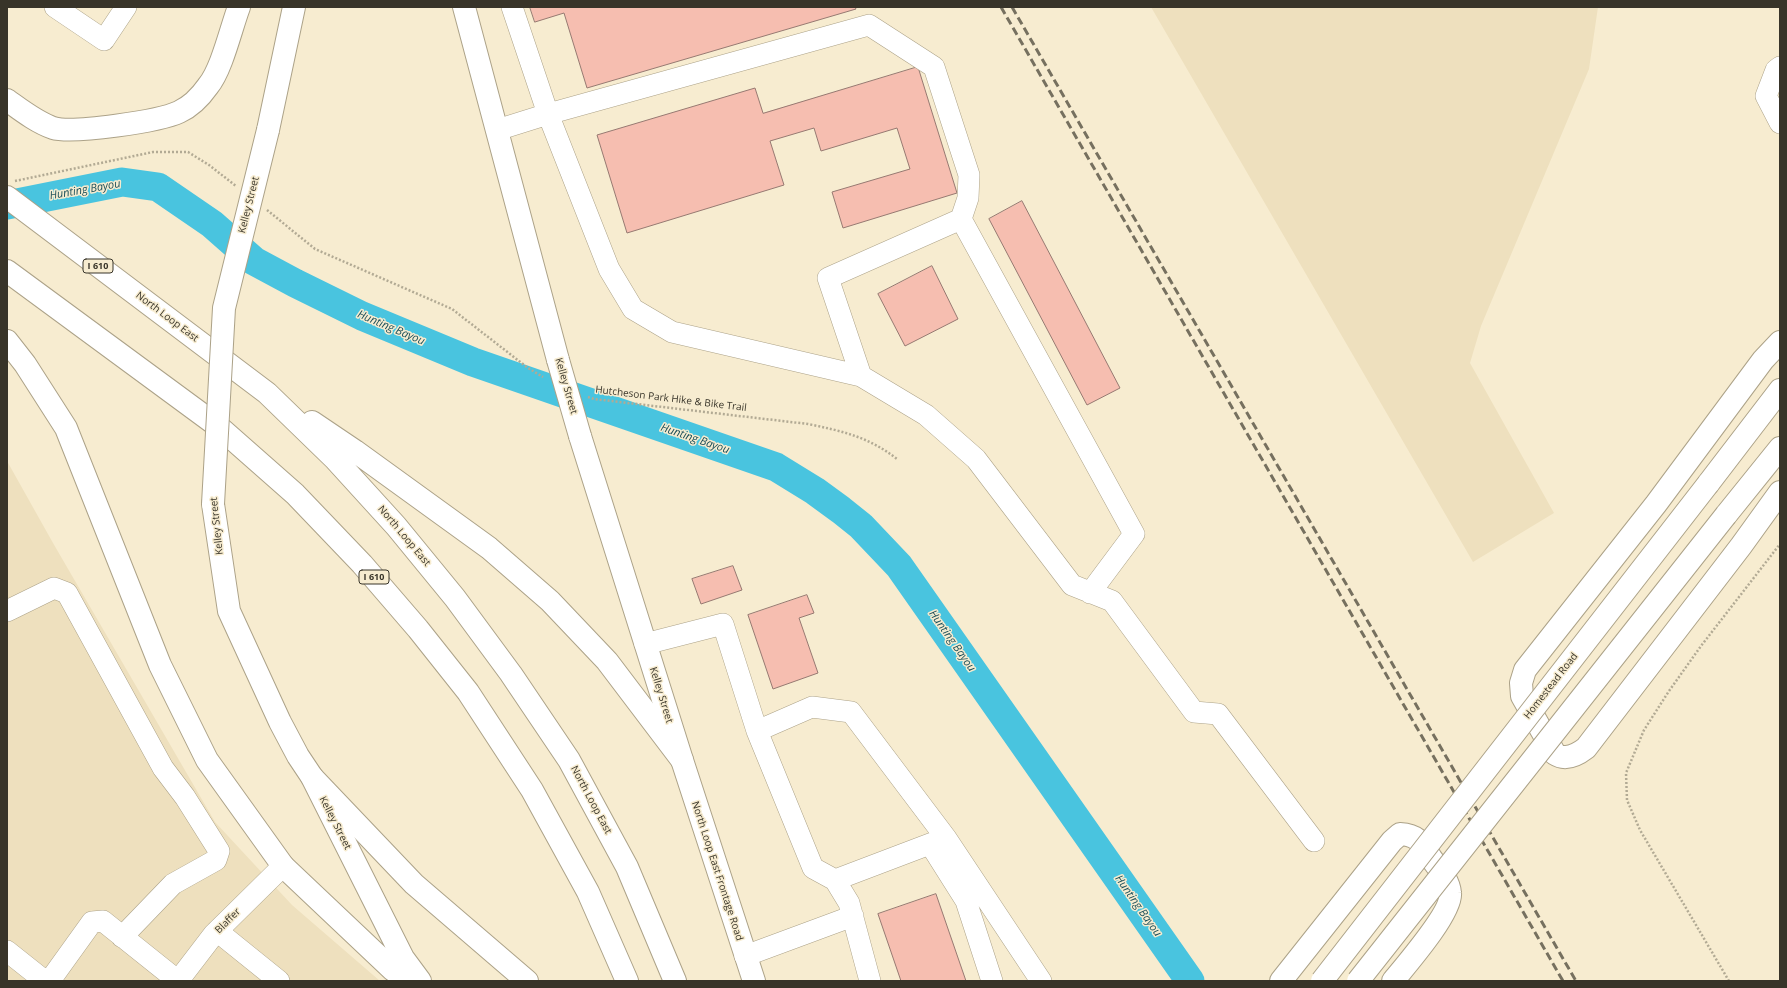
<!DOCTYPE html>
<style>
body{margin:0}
#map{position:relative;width:1787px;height:988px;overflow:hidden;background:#f7ecd0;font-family:"Open Sans",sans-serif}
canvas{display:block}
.frame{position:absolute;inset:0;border:8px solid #383429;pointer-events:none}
</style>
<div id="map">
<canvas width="1787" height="988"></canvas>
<div class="frame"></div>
</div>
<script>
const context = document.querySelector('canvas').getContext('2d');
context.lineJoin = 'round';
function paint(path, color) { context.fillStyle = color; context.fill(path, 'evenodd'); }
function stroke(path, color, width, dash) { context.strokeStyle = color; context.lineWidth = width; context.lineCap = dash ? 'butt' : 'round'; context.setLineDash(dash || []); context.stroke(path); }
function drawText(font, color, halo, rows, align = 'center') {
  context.font = font + ' "Open Sans",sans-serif'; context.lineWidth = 3; context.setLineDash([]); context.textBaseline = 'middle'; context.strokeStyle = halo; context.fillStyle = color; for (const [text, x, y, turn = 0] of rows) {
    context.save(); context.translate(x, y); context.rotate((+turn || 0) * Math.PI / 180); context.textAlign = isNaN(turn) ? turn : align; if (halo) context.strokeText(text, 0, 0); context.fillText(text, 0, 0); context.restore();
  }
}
const built = new Path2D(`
 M1151,7H1598L1589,69L1481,326L1470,363L1554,513L1473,562Z
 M7,461L53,543L215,822L292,905L380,981H7Z`);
const river = new Path2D(`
 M7,205L122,182L158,187L212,224L254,261L295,283L362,316L473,362L776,467L815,491L841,510L861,526L899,566L1190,981`);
const building = new Path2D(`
 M530,7H855L856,9L587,88L564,13L535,22Z
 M918,67L957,193L843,228L832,192L910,169L897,128L821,151L814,128L770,141L784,185L627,233L597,135L755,88L763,113Z
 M1022,201L1120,388L1087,405L989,219Z
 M932,266L958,319L905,346L878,294Z
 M733,566L742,590L701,604L692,579Z
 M807,595L814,613L799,618L818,673L773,689L748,615Z
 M936,894L966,981H901L878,914Z`);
const path = new Path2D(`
 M15,181L153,152H188L209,165L236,186
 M267,210L315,249L452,309L528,368L543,377
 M588,397L594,399L808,424C842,431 869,437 897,459
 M1729,981L1640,830L1627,800L1626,773L1644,730L1669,691L1701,646L1780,544`);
const minor = new Path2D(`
 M55,7L104,40L126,7
 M1780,67L1776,70L1766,96L1780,123
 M497,130L548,114L512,7
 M861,376L828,278L961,219
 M1090,593L1134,534L961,219L968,198L969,175L934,67L869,25L548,114L609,269L633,309L672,332L861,376L926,415L976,459L1072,585L1112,601L1194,712L1218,714L1314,841
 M7,611L54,588L67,593L163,768L185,797L219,851L216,860L173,884L122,937
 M645,644L723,624L757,731
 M930,844L966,901L992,981
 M835,880L943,839
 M217,931L279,981
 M7,951L41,978L51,979L92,922L103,921L178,981
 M745,956L853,916
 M178,981L214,934L283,866
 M870,981L849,903L835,880L813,868L757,731L812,707L851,712L946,838L1041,981`);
const major = new Path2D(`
 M464,7L558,360
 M7,100C21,110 36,122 53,128C73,134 160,121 179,112C190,107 201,96 208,86C222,69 231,28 239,7
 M268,130L294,7
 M1780,342L1763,360L1656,504L1525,670L1521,683L1522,696L1555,754C1566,761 1577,755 1586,748L1741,546L1780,492
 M580,436L682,760L754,981
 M1708,484L1780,390
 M213,504L229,611L280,722L298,756L312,777L403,958L420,981
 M1726,515L1780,448
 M283,866L393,970L409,981
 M1281,981L1392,841L1400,834C1419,835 1422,844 1431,858C1438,868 1449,880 1450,893C1453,911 1406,965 1393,981`);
const highway = new Path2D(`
 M7,197L267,393L335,459L396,526L455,598L511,674L569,760L627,867L675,981
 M7,271L219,427L295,494L362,564L418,629L468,692L532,790L588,892L627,981
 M7,341L25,364L66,428L160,665L207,760L283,866
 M312,422L355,451L489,548L550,601L607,661L682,760
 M312,777L414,884L527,981`);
const rail = new Path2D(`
 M1001,7L1563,981
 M1012,7L1576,981`);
const majorBridge = new Path2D(`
 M558,360L580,436
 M213,504L224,308L268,130
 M1322,981L1708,484
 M1358,981L1726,515`);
const shields = [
 [98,266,30],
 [374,577,30]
];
const shieldNames = [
 ["I 610",98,266],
 ["I 610",374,577]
];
const streetNames = [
 ["Kelley Street",249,205,-76],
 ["North Loop East",167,317,37],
 ["Kelley Street",566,386,74],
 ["Hutcheson Park Hike & Bike Trail",671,399,7],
 ["Kelley Street",217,526,-96],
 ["North Loop East",404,536,50],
 ["Homestead Road",1551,686,-52],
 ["Kelley Street",661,695,73],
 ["North Loop East",591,800,62],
 ["Kelley Street",335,823,63],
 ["North Loop East Frontage Road",717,871,72],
 ["Blaffer",228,921,-45]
];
const waterNames = [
 ["Hunting Bayou",85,190,-10],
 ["Hunting Bayou",391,328,23],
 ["Hunting Bayou",695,439,19],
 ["Hunting Bayou",952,641,55],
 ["Hunting Bayou",1138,906,55]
];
paint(built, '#eee0be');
stroke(river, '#49c4df', 29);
paint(building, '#f6beb0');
stroke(building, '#967971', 1);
stroke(minor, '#aca288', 22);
stroke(major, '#aca288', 24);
stroke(highway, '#aca288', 24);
stroke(path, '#b2aa94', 2.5, [2, 2]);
stroke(minor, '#fff', 21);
stroke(major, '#fff', 22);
stroke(highway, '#fff', 22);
stroke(rail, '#76705f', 3, [8, 4]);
stroke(majorBridge, '#aca288', 24, []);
stroke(majorBridge, '#fff', 22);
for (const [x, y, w] of shields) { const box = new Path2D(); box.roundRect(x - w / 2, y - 7, w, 14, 3); context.fillStyle = '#f7ecd0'; context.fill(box); stroke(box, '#383429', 1); }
drawText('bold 9px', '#383429', null, shieldNames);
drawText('10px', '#383429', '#f7ecd0', streetNames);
drawText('italic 11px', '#194d58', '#f7ecd0', waterNames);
</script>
